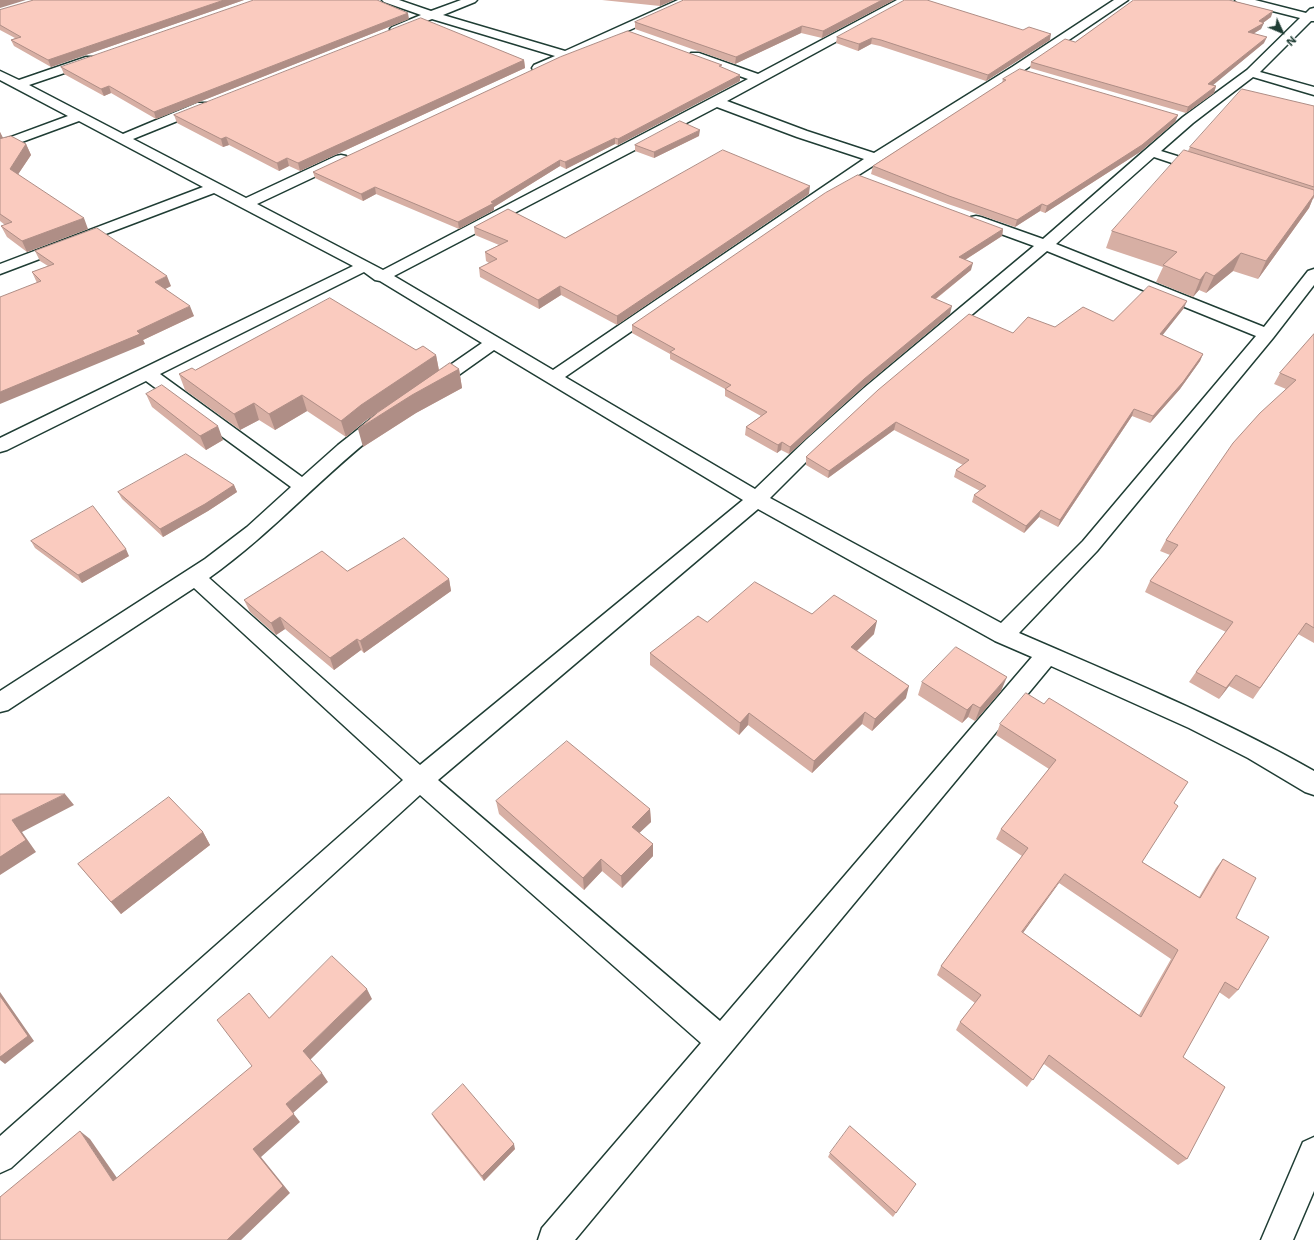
<!DOCTYPE html>
<style>
body{margin:0}
#map{position:relative;width:1314px;height:1240px;overflow:hidden;background:#fff;font-family:"Shantell Sans",sans-serif}
canvas{display:block}
.north{position:absolute;left:1262px;top:12px;width:40px;height:40px;-webkit-text-stroke:3px #fff;paint-order:stroke;rotate:134deg;font-size:11px;font-weight:700;line-height:16px;text-align:center;color:#1f3d34}
.north::after{content:'';display:block;margin:auto;width:14px;height:18px;background:#1f3d34;clip-path:polygon(50% 0,100% 100%,50% 72%,0 100%)}
</style>
<div id="map">
<canvas width="1314" height="1240"></canvas>
<div class="north">N</div>
</div>
<script>
const context = document.querySelector('canvas').getContext('2d');
context.lineJoin = 'round';
function stroke(path, color, width, dash) { context.strokeStyle = color; context.lineWidth = width; context.lineCap = dash ? 'butt' : 'round'; context.setLineDash(dash || []); context.stroke(path); }
function paint(path, color) { context.fillStyle = color; context.fill(path, 'evenodd'); }
const minor = new Path2D(`
 M382,0H399L431,11L461,0H477L475,2L443,15L565,51L678,0H693L691,2L538,72L534,71L532,68L534,65L555,56L432,19L400,31H392L390,29L392,27L421,15L384,2Z
 M897,0H911L909,2L727,101L807,131L874,153L1012,67L1114,0H1128L1020,73L857,176L565,377L755,489L807,439L864,388L1034,246L971,223L969,220L971,217L976,216L981,217L1043,239L1183,117L1247,70L1300,18L1237,2L1235,0H1255L1306,13L1310,9L1314,8V21H1311L1260,72L1314,87V95L1253,77L1193,123L1161,151L1209,166L1211,169L1209,172L1204,173L1199,172L1154,157L1056,244L1264,327L1308,271L1314,269V285L1273,338L1097,551L1019,633C1118,676 1219,717 1314,771V795L1305,792L1248,758L1189,728L1051,666L575,1240H538L542,1228L701,1043L420,795L11,1168L0,1173V1136L403,780L194,588L8,710L0,712V691L205,559L247,527L291,487L146,381L7,450L0,452V438L353,266L214,193L0,274V264L203,187L79,121L0,150V141L68,116L0,80V71L19,80L86,57H94L96,60L94,63L29,85L123,134L197,103H207L208,106L207,109L133,139L246,198L336,156L341,155L346,156L348,159L346,162L257,204L383,270L748,79L691,59L689,56L691,53H699L758,74ZM717,107L797,137L864,159L553,370L394,276ZM1047,251L1256,336L1083,541L1001,623L770,498L821,447L876,396ZM364,272L375,280L380,281L482,343L427,381L424,385L427,389L433,390L439,389L494,350L743,500L420,765L209,578C274,532 326,471 390,423L392,419L390,415L383,413L376,415L338,445L302,477L160,374ZM758,509L995,641L1032,657L720,1021L438,780Z
 M1314,1137V1191L1293,1240H1261L1303,1142Z`);
const wall = new Path2D(`
 M34,0H244L51,67L14,46L11,40L15,38L0,30V10Z
 M602,0H674L660,6Z
 M894,0L822,38L801,33L735,64L635,29V22Z
 M1271,17L1263,23L1261,29L1253,34L1264,43L1212,85L1216,86L1214,93L1186,113L1030,68L1031,62L1075,42Z
 M409,19L156,119L111,93L104,96L64,74L61,67Z
 M837,37L1050,40L986,81L880,46L871,44L858,51L836,43Z
 M524,60L525,68L300,171L289,166L279,171L229,145L223,147L177,123L174,115Z
 M722,67L740,81L618,145L615,144L566,169L560,166L494,207V210L459,229L376,194L363,201L315,178L313,172Z
 M1003,79L1178,115L1175,122L1140,152L1045,213L1040,211L1015,227L948,204L871,174L873,166L1002,83Z
 M1314,106V199L1313,198L1309,208L1258,279L1233,271L1206,293L1199,290L1193,297L1156,282L1163,267L1106,248L1112,231L1188,151L1190,147Z
 M0,132L3,138L26,144L31,155L18,174L88,229L27,252L7,237L1,226L5,225L0,221Z
 M699,136L654,158L635,151V145Z
 M809,194L617,325L561,295L539,309L480,277L479,268L489,263L486,261L485,252L499,245L475,235L474,227L565,238Z
 M1003,229L1002,236L965,260L971,270L936,299L950,314L863,387L789,454L781,450L777,453L745,435L746,427L761,416L725,396V389L670,359V354L632,333V325Z
 M35,251L171,286L165,289L194,316L143,340L145,344L37,283L32,272L48,266L40,261Z
 M1184,308L1162,335L1203,354L1200,361L1180,389L1150,423L1132,416L1058,527L1039,517L1024,533L972,502L974,495L980,491L954,477L956,470L963,465L894,430L828,478L806,465V457L1013,333L1055,327L1113,321Z
 M1314,334V643L1298,634L1253,699L1229,686L1219,699L1189,682L1196,672L1226,632L1145,592L1150,581L1170,555L1160,551L1166,540L1286,389L1274,384L1280,373Z
 M416,350L436,355L439,370L459,369L462,388L416,413L363,447L382,409L365,421L346,437L307,411L275,430L259,420L240,430L185,390L179,374L195,370Z
 M146,394L223,440L206,450L152,407Z
 M234,485L237,492L208,511L163,537L122,499L118,492Z
 M31,541L129,556L82,583L35,548Z
 M347,571L449,579L451,591L364,653L361,650L334,670L285,629L276,635L250,612L244,600Z
 M812,614L874,634L857,651L906,698L872,731L862,724L812,773L748,725L739,735L650,665V653L707,622Z
 M922,682L1001,691L975,721L968,717L962,723L918,695Z
 M1000,724L1174,803L1142,862L1199,897L1216,868L1223,859L1236,918L1238,990L1229,999L1219,992L1183,1057L1187,1159L1178,1165L1044,1064L1027,1087L956,1030L960,1022L975,1003L937,975L941,966L1022,856L996,839L1001,829L1049,769L996,735ZM1059,883L1171,959L1139,1015L1023,933Z
 M496,801L650,809L651,822L639,833L653,844V856L622,888L602,871L584,890L499,814Z
 M203,832L210,845L121,914L78,864Z
 M432,1114L515,1149L484,1181L434,1118Z
 M830,1153L916,1184L893,1217L828,1157Z`);
const shadedWall = new Path2D(`
 M0,0H26L0,8Z
 M224,0H244L51,67L48,60Z
 M660,0H674L660,6Z
 M882,0H894L822,38L823,31Z
 M1273,11L1271,17L1260,25L1264,23L1261,29L1246,38L1248,32L1259,21Z
 M408,13L409,19L156,119L154,112Z
 M802,26L801,33L735,64L736,57Z
 M1051,34L1050,40L986,81L988,75Z
 M1267,37L1264,43L1206,91L1208,84Z
 M872,38L871,44L858,51L859,44Z
 M524,60L525,68L300,171L298,163Z
 M740,75V81L618,145V139Z
 M109,86L111,93L104,96L101,89Z
 M1216,86L1214,93L1186,113L1188,107Z
 M1178,115L1175,122L1140,152L1045,213L1047,206Z
 M700,130L699,136L654,158V152Z
 M0,132L3,138L0,140Z
 M226,137L229,145L223,147L221,139Z
 M615,138V144L566,169L565,162Z
 M26,144L31,155L15,179L10,169Z
 M287,158L289,166L279,171L277,163Z
 M560,160V166L494,207V210L459,229L458,222Z
 M810,186L809,194L617,325V316Z
 M375,187L376,194L363,201L361,194Z
 M1314,195V196L1309,208L1258,279L1266,261Z
 M1042,204L1040,211L1015,227L1017,220Z
 M84,218L88,229L27,252L22,241Z
 M1003,229L1002,236L957,265L959,257Z
 M1241,253L1233,271L1206,293L1214,276Z
 M973,263L971,270L929,304L931,297Z
 M1206,272L1199,290L1193,297L1200,280Z
 M167,276L171,286L159,292L155,282Z
 M560,286L561,295L539,309L538,300Z
 M1187,301L1184,308L1158,341L1160,334Z
 M190,306L194,316L143,340L145,344L0,404V392L137,331Z
 M952,306L950,314L863,387L789,454L790,447L864,379Z
 M1203,354L1200,361L1180,389L1150,423L1153,416Z
 M436,355L439,371L365,421L346,437L341,421L361,405Z
 M459,369L462,388L416,413L363,447L358,429L412,395Z
 M302,395L307,411L275,430L269,414Z
 M254,403L259,420L240,430L234,414Z
 M1134,409L1132,416L1058,527L1060,520Z
 M896,422L894,430L828,478L829,471Z
 M218,426L223,440L206,450L200,436Z
 M782,442L781,450L777,453L778,445Z
 M234,485L237,492L208,511L163,537L160,529Z
 M1041,510L1039,517L1024,533L1026,526Z
 M126,549L129,556L82,583L78,575Z
 M449,579L451,591L364,653L360,641Z
 M280,617L285,629L276,635L271,623Z
 M877,621L874,634L848,659L851,647Z
 M357,639L361,650L334,670L330,658Z
 M1236,675L1229,686L1219,699L1226,688Z
 M1007,677L1001,691L975,721L980,708Z
 M909,686L906,698L872,731L875,719Z
 M973,704L968,717L962,723L967,710Z
 M865,712L862,724L812,773L814,761Z
 M749,713L748,725L739,735L740,723Z
 M65,794L74,805L22,832L36,852L0,875V857L12,820Z
 M650,809L651,822L633,839L632,827Z
 M203,832L210,845L121,914L111,902Z
 M653,844V856L622,888L621,876Z
 M601,859L602,871L584,890L583,878Z
 M1065,874L1059,883L1017,941L1022,932Z
 M367,989L372,999L310,1060L303,1051Z
 M0,992L34,1041L5,1064L0,1060Z
 M322,1073L328,1082L293,1113L300,1122L261,1157L290,1193L241,1240H227L253,1149L286,1104Z
 M80,1131L90,1139L124,1188L113,1181Z
 M514,1144L515,1149L484,1181L482,1176Z`);
const building = new Path2D(`
 M34,0H224L48,60L11,40L21,37L0,25V10Z
 M254,0H377L408,13L154,112L109,86L101,89L61,67Z
 M684,0H882L823,31L802,26L736,57L635,22Z
 M905,0H927L1023,30L1029,27L1051,34L988,75L881,40L872,38L859,44L837,37Z
 M1134,0H1229L1273,11L1259,21L1264,23L1248,32L1267,37L1208,84L1216,86L1188,107L1031,62L1065,39L1075,42Z
 M421,18L524,60L298,163L287,158L277,163L226,137L221,139L174,115Z
 M628,31L722,65L719,66L740,75L618,139L615,138L565,162L560,160L491,202L494,203L458,222L375,187L361,194L313,172L560,57Z
 M1020,69L1178,115L1142,145L1047,206L1042,204L1017,220L949,196L873,166L1006,80L1003,79Z
 M1242,89L1314,106V187L1190,147Z
 M680,121L700,130L654,152L635,145Z
 M11,136L26,144L10,169L84,218L22,241L1,226L12,222L0,214V139Z
 M723,150L810,186L617,316L560,286L538,300L479,268L497,259L485,252L508,241L474,227L508,209L565,238Z
 M1184,150L1314,190V195L1266,261L1241,253L1214,276L1206,272L1200,280L1163,265L1177,252L1112,231Z
 M858,175L1003,229L959,257L973,263L931,297L952,306L864,379L790,447L782,442L778,445L746,427L767,412L725,389L731,385L670,352L675,349L632,325L825,193Z
 M97,228L167,276L155,282L190,306L137,331L140,334L0,392V297L41,281L32,272L54,264L35,251Z
 M1149,286L1187,301L1160,334L1203,354L1183,382L1153,416L1134,409L1060,520L1041,510L1026,526L974,495L986,486L956,470L969,460L896,422L829,471L806,457L878,390L969,314L1013,333L1028,317L1055,327L1083,307L1113,321Z
 M330,298L416,350L423,346L436,355L361,405L341,421L302,395L269,414L254,403L234,414L179,374L192,368L195,370Z
 M1314,334V628L1306,623L1260,688L1236,675L1226,688L1196,672L1233,622L1150,581L1178,545L1166,540L1233,443L1260,413L1296,380L1280,373Z
 M450,363L459,369L412,395L358,429L377,413Z
 M162,385L218,426L200,436L146,394Z
 M186,454L234,485L205,504L160,529L118,492Z
 M93,506L126,549L78,575L31,541Z
 M404,538L449,579L360,641L357,639L330,658L280,617L271,623L244,600L322,551L347,571Z
 M755,582L812,614L834,595L877,621L851,647L909,686L875,719L865,712L814,761L749,713L740,723L650,653L698,616L707,622Z
 M956,647L1007,677L980,708L973,704L967,710L922,682Z
 M1026,693L1044,704L1049,698L1188,782L1174,803L1178,806L1142,862L1200,898L1223,859L1256,878L1236,918L1269,937L1238,990L1225,982L1183,1057L1225,1087L1187,1159L1049,1055L1033,1080L960,1022L981,995L941,966L1028,848L1001,829L1056,760L1000,724ZM1065,874L1178,950L1141,1017L1022,932Z
 M567,741L650,809L632,827L653,844L621,876L601,859L583,878L496,801Z
 M0,794H65L12,820L26,840L0,857Z
 M169,797L203,832L111,902L78,864Z
 M332,956L367,989L303,1051L322,1073L286,1104L294,1114L253,1149L283,1186L227,1240H0V1197L80,1131L113,1181L252,1066L217,1020L249,993L269,1018Z
 M0,996L28,1036L0,1057Z
 M463,1084L514,1144L482,1176L432,1114Z
 M850,1126L916,1184L896,1213L830,1153Z`);
stroke(minor, '#1f3d34', 3);
paint(minor, '#fff');
paint(wall, '#d7afa4');
paint(shadedWall, '#af8e86');
paint(building, '#facbbf');
stroke(building, '#af8e86', 1);
</script>
